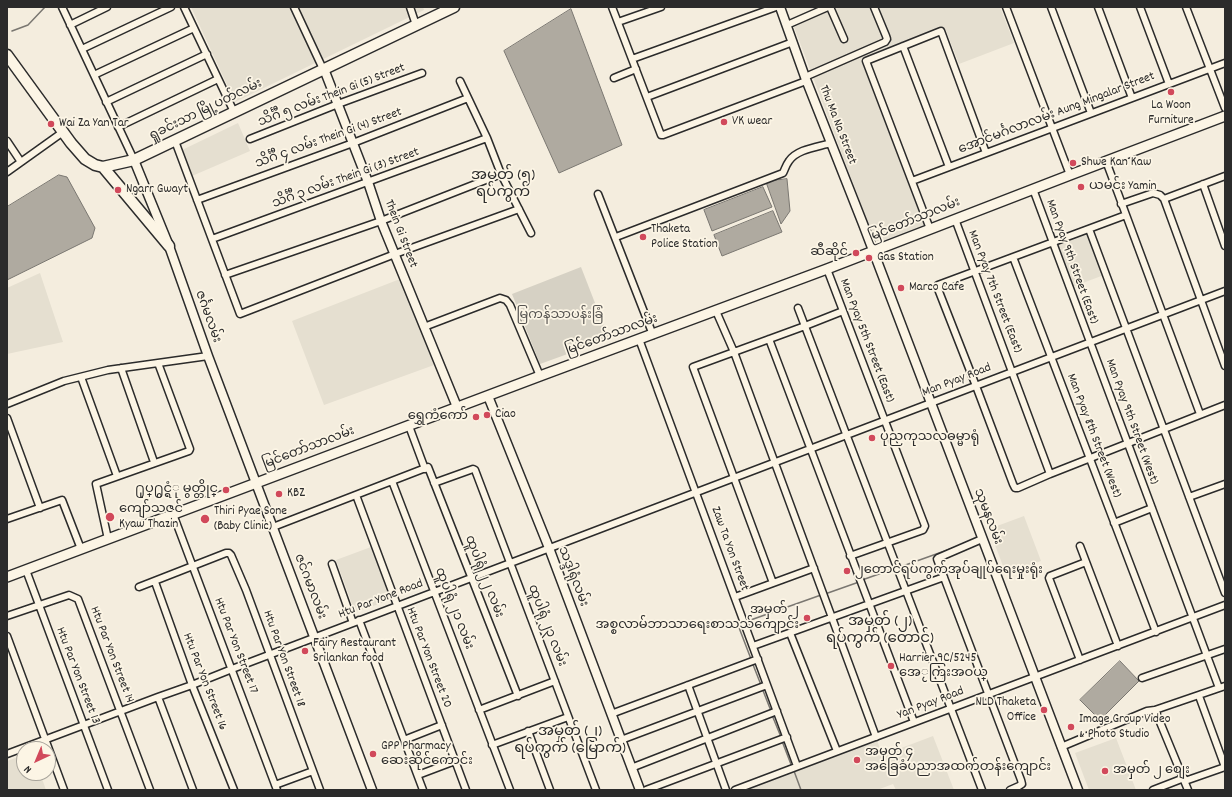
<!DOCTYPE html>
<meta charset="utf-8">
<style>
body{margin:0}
#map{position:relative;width:1232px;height:797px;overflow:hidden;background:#f4edde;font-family:Dekko,sans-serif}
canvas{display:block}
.frame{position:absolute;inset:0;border:8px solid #2b2b2b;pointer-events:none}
.north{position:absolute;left:16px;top:741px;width:40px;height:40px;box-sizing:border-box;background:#fcf5e5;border:1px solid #a8a49b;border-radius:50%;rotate:224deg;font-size:11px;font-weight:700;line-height:16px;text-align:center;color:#2b2b2b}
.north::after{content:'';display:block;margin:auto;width:14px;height:18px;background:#d1495b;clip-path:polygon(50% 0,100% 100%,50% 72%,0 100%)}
</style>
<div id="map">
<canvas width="1232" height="797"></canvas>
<div class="frame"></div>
<div class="north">N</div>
</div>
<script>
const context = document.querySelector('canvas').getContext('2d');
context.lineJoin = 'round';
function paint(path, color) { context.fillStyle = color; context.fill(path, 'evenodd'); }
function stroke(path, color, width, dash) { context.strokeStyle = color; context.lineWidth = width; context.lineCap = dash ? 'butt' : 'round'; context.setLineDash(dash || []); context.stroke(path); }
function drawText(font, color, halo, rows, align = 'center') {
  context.font = font + ' Dekko,"Noto Sans Myanmar",sans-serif'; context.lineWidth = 3.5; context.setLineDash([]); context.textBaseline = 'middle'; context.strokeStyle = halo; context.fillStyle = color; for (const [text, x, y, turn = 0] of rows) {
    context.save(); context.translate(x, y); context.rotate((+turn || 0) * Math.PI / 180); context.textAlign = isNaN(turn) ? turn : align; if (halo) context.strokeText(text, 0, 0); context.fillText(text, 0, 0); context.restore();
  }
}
const built = new Path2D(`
 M191,7H423L424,10L235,102Z
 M838,7H1000L1014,43L959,64L945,28L861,59L924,225L879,242L874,239L794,27Z
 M238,123L250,151L192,176L180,151Z
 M1088,233L1104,275L1072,287L1056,245Z
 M40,273L63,342L7,354V288Z
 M400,279L434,365L324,405L292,321Z
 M1024,516L1041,561L1006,574L989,529Z
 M371,547L391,600L355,612L336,560Z
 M933,736L954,790H896L893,784L877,790H752L751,788L877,741L883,755Z
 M1116,738L1136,790H1089L1075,753Z
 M24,755V773H40L46,790H7V761Z`);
const green = new Path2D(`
 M581,267L609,339L540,364L512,294Z`);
const water = new Path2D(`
 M571,9L622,145L559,173L504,51Z
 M59,175L67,177L95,228L92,238L7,280V207Z
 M787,179L790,211L781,224L766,182Z
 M763,187L772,207L712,231L704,210Z
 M773,211L782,232L722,256L714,235Z
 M1120,661L1139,681L1100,720L1080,700Z`);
const stream = new Path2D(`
 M12,31L28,25L45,7
 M900,567L953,548
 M862,580L896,568
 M825,594L859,582
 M745,622L821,595
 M742,624L738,625L751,659
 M752,662L761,685
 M762,688L771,711
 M772,715L781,737
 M782,741L792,767
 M794,771L801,790`);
const minor = new Path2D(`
 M62,7L134,160
 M184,7L234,112
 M294,7L323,69
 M410,7L416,25
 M612,7L661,135H663L806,81
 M830,7L844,39
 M1006,7L1070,175
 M1051,7L1091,113
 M1098,7L1132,98
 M1140,7L1169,84
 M1186,7L1225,108
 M618,22L661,7
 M70,25L107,7
 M787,25L828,7
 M903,46L949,167
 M82,49L171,7
 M632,59L776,7
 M94,75L194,28
 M805,77L885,42L887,39L886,36L874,7
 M614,78L636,69
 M460,81L487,138L501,174L531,233
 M647,97L793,42
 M106,102L207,54
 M118,127L218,79
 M250,139L338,104L422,73
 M7,141L21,162
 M175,141L240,314L395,254L519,209
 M1106,161L1200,414
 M7,172L63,132
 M912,181L1225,63
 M1203,184L1225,246
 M1033,189L1219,688
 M598,194L653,335
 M1164,199L1225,176
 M197,200L353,143L468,98
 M1121,204L1153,193L1160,195L1164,199L1225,366
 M1126,215L938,285V289L976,386L1013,484L1015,488H1018L1050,474L1225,405
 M955,219L1050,474
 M930,229L866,61L941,31L986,153
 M1089,229L1225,593
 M616,237L783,173C785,169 786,165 789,161C797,149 818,147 831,143
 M212,239L487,138
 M1013,257L1156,632
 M827,269L925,526L923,530L850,556
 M225,275L381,221L501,174
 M798,308L982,790
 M716,311L734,352L876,737
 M424,327L500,298L506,300L510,305L540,376
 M639,339L797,766
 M769,339L914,722
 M121,368L154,462
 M81,377L117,476
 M7,404L64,381L108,370L208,356
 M7,418L40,508
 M409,426L425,469
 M392,481L510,790
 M434,483L473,469L475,470L596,790
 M356,495L466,790
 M1189,497L1225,484
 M173,514L277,790
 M7,519L62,500L81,549
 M1114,523L1152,508
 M273,527L428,467L518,696
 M108,539L96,484L189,451L190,449L158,363
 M982,539L938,558L937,559L1021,780L1022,784L1019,786L1010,790
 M1080,546L1118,646
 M332,564L353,623
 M26,570L108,790
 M155,582L192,685L234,790
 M773,583L693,367L805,326L843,311
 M139,587L226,553H229L231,555L246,590L320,790
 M735,597L814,568
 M7,616L69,595L78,599L150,790
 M359,620L423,790
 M790,633L837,751
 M7,636L64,790
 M753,646L944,577
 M1080,660L1049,578L1050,576L1086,562
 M1142,678L1225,649
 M688,685L726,790
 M158,697L193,790
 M479,710L555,681
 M1155,710L1188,790
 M611,714L758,659
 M528,731L550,790
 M404,740L442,725
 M621,740L767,685
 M492,745L568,717
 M1061,747L1147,711L1155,710L1225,686
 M7,754L158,697L192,685L232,669L1225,291
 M631,768L777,711
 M418,775L455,761
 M1185,781L1225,767L1199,696
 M275,785L313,771
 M646,790L787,737
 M735,790L1225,605
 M1153,790L1184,778`);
const tertiary = new Path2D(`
 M780,7L805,77L863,224L1078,790
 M324,69L368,182L381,221L457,407
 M134,160L169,246L208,356L372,790
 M488,396L549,548L640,790`);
const secondary = new Path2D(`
 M7,577L540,376L827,269L1070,175L1225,116`);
const primary = new Path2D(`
 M7,55L71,143L85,159L95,165L103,167L134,160L454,7
 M103,167L169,246`);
const markers = [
 [1171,92,4,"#d1495b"],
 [724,122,4,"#d1495b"],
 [51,124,4,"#d1495b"],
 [1073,163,4,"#d1495b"],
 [1081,187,4,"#d1495b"],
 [118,190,4,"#d1495b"],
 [643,237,4,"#d1495b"],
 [856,253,4,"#d1495b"],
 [869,258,4,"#d1495b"],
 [901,288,4,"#d1495b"],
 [487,415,4,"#d1495b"],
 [476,417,4,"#d1495b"],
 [872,438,4,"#d1495b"],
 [226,490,4,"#d1495b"],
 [279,494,4,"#d1495b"],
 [110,517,5,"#d1495b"],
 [205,519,5,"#d1495b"],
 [847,571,4,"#d1495b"],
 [807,618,4,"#d1495b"],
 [305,651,4,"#d1495b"],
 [891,666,4,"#d1495b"],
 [1044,710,4,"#d1495b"],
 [1071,727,4,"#d1495b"],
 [373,754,4,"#d1495b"],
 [857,760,4,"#d1495b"],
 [1105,771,4,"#d1495b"]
];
const streetNames = [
 ["သိင်္ဂီ ၅ လမ်း Thein Gi (5) Street",332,96,-21],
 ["ရှုခင်းသာ မြို့ပတ်လမ်း",206,111,-26],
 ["အောင်မင်္ဂလာလမ်း Aung Mingalar Street",1057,114,-21],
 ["Thu Ma Na Street",837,125,69],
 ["သိင်္ဂီ ၄ လမ်း Thein Gi (4) Street",329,139,-20],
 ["သိင်္ဂီ ၃ လမ်း Thein Gi (3) Street",346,179,-20],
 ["မြင်တော်သာလမ်း",915,221,-22],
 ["Thein Gi Street",400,234,69],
 ["Man Pyay 9th Street (East)",1071,262,70],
 ["Man Pyay 7th Street (East)",994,292,69],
 ["ဇင်္ဂမလမ်း",207,317,70],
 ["မြင်တော်သာလမ်း",612,336,-20],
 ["Man Pyay 5th Street (East)",866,341,69],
 ["Man Pyay Road",957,381,-21],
 ["Man Pyay 9th Street (West)",1131,422,70],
 ["Man Pyay 8th Street (West)",1093,436,69],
 ["မြင်တော်သာလမ်း",309,449,-21],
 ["သုမနလမ်း",987,517,69],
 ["Zaw Ta Yon Street",729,549,70],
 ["ထူပါရုံ ၂၂ လမ်း",483,577,69],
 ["သဒ္ဒါရုံလမ်း",572,577,69],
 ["ဇင်ဂမာလမ်း",309,587,69],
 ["Htu Par Yone Road",381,600,-21],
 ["ထူပါရုံ ၂၁ လမ်း",453,609,69],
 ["ထူပါရုံ ၂၃ လမ်း",546,626,69],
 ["Htu Par Yon Street 17",235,646,69],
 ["Htu Par Yon Street 14",111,655,69],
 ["Htu Par Yon Street 20",428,658,69],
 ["Htu Par Yon Street 18",283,659,70],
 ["Htu Par Yon Street 13",77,676,69],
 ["Htu Par Yon Street 16",204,682,69],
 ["Yan Pyay Road",931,704,-21]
];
const poiNames = [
 ["La Woon",1171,106,"center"],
 ["Furniture",1171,121,"center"],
 ["VK wear",732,122],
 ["Wai Za Yan Tar",59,124],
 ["Shwe Kan Kaw",1081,163],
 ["ယမင်း Yamin",1089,187],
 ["Ngarr Gwayt",126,190],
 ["Thaketa",651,230],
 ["Police Station",651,245],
 ["ဆီဆိုင်",848,253,"right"],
 ["Gas Station",877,258],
 ["Marco Cafe",909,288],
 ["Ciao",495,415],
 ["ရွှေကံကော်",468,417,"right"],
 ["ပုညကုသလဓမ္မာရုံ",880,438],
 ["႐ုပ္႐ွင္ရံု မွတ္တိုင္",218,490,"right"],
 ["KBZ",287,494],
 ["ကျော်သဇင်",119,510],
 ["Kyaw Thazin",119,525],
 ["Thiri Pyae Sone",214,512],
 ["(Baby Clinic)",214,527],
 ["၂တောင်ရပ်ကွက်အုပ်ချုပ်ရေးမှုးရုံး",855,571],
 ["အမှတ် ၂",799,611,"right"],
 ["အစ္စလာမ်ဘာသာရေးစာသသ်ကျောင်း",799,626,"right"],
 ["Fairy Restaurant",313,644],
 ["Srilankan food",313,659],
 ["Harrier 9C/5245",899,659],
 ["အေႂကြးအဝယ္",899,674],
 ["NLD Thaketa",1036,703,"right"],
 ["Office",1036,718,"right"],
 ["Image Group Video",1079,720],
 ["& Photo Studio",1079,735],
 ["GPP Pharmacy",381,747],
 ["ဆေးဆိုင်ကောင်း",381,762],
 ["အမှတ် ၄",865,753],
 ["အခြေခံပညာအထက်တန်းကျောင်း",865,768],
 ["အမှတ် ၂ စျေး",1113,771]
];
const parkNames = [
 ["မြကန်သာပန်းခြံ",560,316]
];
const quarterNames = [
 ["အမှတ် (၅)",503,177],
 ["ရပ်ကွက်",503,194],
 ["အမှတ် (၂)",880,623],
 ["ရပ်ကွက် (တောင်)",880,640],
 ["အမှတ် (၂)",570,733],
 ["ရပ်ကွက် (မြောက်)",570,750]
];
paint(built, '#e5dfd0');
paint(green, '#d6d1c4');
paint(water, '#afaaa0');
stroke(water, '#7a7771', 1);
stroke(stream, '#7a7771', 1.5);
stroke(minor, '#2b2b2b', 9);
stroke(tertiary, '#2b2b2b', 11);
stroke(secondary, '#2b2b2b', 12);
stroke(primary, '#2b2b2b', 13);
stroke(minor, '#fcf5e5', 6);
stroke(tertiary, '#fcf5e5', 8);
stroke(secondary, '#fcf5e5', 9);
stroke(primary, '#fcf5e5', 10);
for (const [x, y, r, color] of markers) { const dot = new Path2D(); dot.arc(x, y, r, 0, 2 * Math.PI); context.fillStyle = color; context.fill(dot); stroke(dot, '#fcf5e5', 1.5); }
drawText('13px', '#2b2b2b', '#fcf5e5', streetNames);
drawText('13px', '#2b2b2b', '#fcf5e5', poiNames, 'left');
drawText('13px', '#565451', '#fcf5e5', parkNames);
drawText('15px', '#2b2b2b', '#fcf5e5', quarterNames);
</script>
